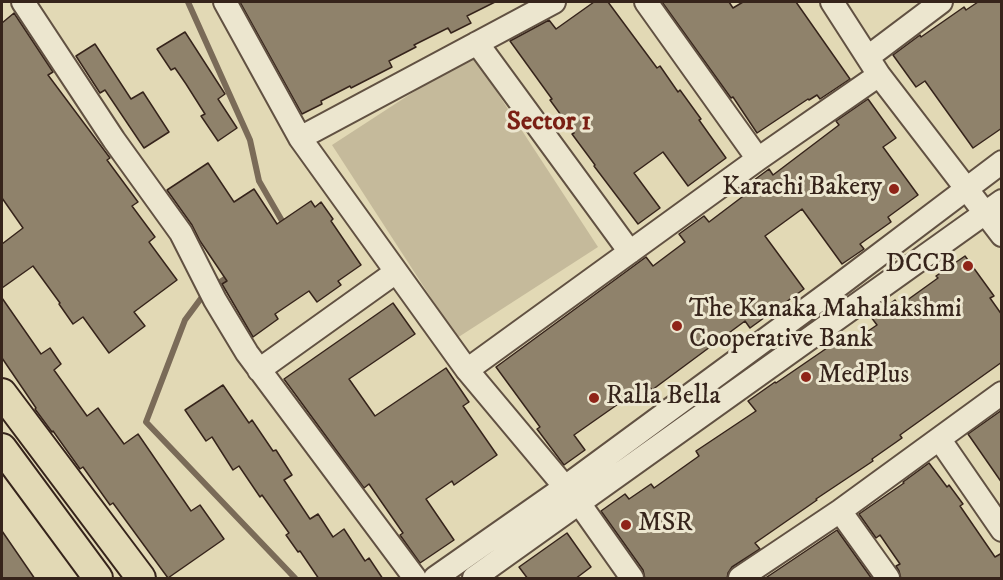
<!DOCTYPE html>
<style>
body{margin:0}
#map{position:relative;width:1003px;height:580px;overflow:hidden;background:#e2d9b5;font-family:"IM FELL DW Pica",serif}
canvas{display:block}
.frame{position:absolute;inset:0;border:3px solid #36241b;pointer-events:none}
</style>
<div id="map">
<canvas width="1003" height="580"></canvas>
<div class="frame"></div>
</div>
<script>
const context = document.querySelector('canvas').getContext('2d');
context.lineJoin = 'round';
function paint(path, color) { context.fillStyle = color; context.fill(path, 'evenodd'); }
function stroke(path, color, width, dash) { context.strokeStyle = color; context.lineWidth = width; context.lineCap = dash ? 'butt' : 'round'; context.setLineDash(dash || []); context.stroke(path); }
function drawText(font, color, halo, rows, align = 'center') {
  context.font = font + ' "IM FELL DW Pica",serif'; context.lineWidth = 6; context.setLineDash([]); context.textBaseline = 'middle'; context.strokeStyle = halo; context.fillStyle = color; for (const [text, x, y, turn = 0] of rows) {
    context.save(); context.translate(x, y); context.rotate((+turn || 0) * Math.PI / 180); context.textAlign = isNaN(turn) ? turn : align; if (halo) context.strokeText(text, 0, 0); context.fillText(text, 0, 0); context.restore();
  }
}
const green = new Path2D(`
 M472,54L598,247L457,338L332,145Z`);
const stream = new Path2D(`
 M188,2L250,140L259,181L285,226
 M213,287L232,274
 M205,293L185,320L146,422L295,578`);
const building = new Path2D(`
 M240,2H495L467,16L471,23L451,33L448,28L414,45L416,47L389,61L392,67L351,88L350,86L321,101L322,104L302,114Z
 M594,2H608L657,68L660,66L678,92L680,90L701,119L699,120L726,158L688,186L663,152L634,173L660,208L638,224L594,166L595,165L572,134L574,133L550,100L552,99L510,41L549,20L556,29Z
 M662,2H729L733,8L743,2H796L850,79L820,99L817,95L809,100L808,99L757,133L733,97L731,98Z
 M978,2H1002V128L973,148L925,81L916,87L893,55L920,35L921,37L964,7L966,10Z
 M14,13L53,72L48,75L110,158L107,160L138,202L132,206L155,237L149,242L177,280L134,312L145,326L109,353L83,317L73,324L59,304L60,303L33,266L2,288V244L23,228L2,198V23Z
 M185,32L225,94L218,99L237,128L218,141L201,116L205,114L186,84L175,68L171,70L157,49Z
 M95,44L131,99L143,92L169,132L144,148L105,90L100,93L76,56Z
 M868,99L896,138L883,147L918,195L888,217L891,222L860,244L864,249L842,264L802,209L765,236L804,289L750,328L745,321L652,390L648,385L622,404L621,402L574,435L585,450L564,465L537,429L540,427L496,367L646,257L653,266L685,242L679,234L704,216L709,222L746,194L742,189L769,169L773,175L839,125L836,121Z
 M208,163L234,202L254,189L277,224L311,201L315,207L321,202L333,219L331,221L361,265L338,281L341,285L317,302L309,291L275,314L278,319L253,337L222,284L227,281L200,241L192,225L167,190Z
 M965,256L994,296L990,298L1002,315V362L900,435L902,438L872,459L873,461L816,499L817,500L755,543L760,549L732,567L728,573L727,579H645L643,570L601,511L625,494L629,499L651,484L654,488L699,456L696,451L756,411L748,401L775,382L776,383L827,348L826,345L841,334L849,344L877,325L871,317L895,300L899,306L938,278L936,276Z
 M2,298L41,354L50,348L61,364L54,370L87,416L98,408L124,444L138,434L191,511L200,505L224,539L168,578L113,503L110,505L83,467L80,469L53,431L52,432L35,409L36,408L2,358Z
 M393,303L415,334L349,379L375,416L446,368L469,402L463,406L497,455L454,485L452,481L426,499L454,540L420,563L400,535L403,533L369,484L364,488L284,379Z
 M223,385L249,423L252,420L273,451L276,450L292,475L284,480L310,519L318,514L333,537L344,529L365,561L369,558L383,579H319L300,551L298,552L286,535L289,533L262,495L260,497L239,466L233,470L212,437L206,441L185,410Z
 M1002,410V483L968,434Z
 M929,463L947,487L949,485L963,504L960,506L995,557L1002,553V579H901L899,571L896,566L900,564L880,535L876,538L859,514L904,483L903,482Z
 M837,530L872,579H764L776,571Z
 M2,531L35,579H2Z
 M567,533L591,567L575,579H528L519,567Z`);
const minor = new Path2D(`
 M23,2L114,140L181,233L215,300L247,353L415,578
 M225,2L300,138L467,370L565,487
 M646,2L758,159
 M832,2L879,75L1002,235
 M477,43L630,252
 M868,57L941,2
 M300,138L554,2
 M259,370L396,272
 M467,370L758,159L879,75
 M940,440L1002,530
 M579,503L632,578
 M840,511L888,578
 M435,578L565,487L834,289L1002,162
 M474,578L1002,201
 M740,578L840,511L1002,393`);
const major = new Path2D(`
 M2,393L141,578
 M2,448L98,578`);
const markers = [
 [894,189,6,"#8f2418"],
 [968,266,6,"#8f2418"],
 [677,326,6,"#8f2418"],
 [806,377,6,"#8f2418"],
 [594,398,6,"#8f2418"],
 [626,525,6,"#8f2418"]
];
const poiNames = [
 ["Karachi Bakery",882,189,"right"],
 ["DCCB",956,266,"right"],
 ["The Kanaka Mahalakshmi",689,311],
 ["Cooperative Bank",689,341],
 ["MedPlus",818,377],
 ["Ralla Bella",606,398],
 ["MSR",638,525]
];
const neighbourhoodNames = [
 ["Sector 1",549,123]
];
paint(green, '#c5ba9b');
stroke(stream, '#7a6b58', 6);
paint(building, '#8f826b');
stroke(building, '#36241b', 1.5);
stroke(minor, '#615142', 26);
stroke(major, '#36241b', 32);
stroke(minor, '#ece6cf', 22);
stroke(major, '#e2d9b5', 28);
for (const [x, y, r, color] of markers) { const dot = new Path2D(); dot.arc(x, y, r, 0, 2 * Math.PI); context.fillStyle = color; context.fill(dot); stroke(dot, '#ece6cf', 2); }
drawText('26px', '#36241b', '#ece6cf', poiNames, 'left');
drawText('bold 27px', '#7a1f14', '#ece6cf', neighbourhoodNames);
</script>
